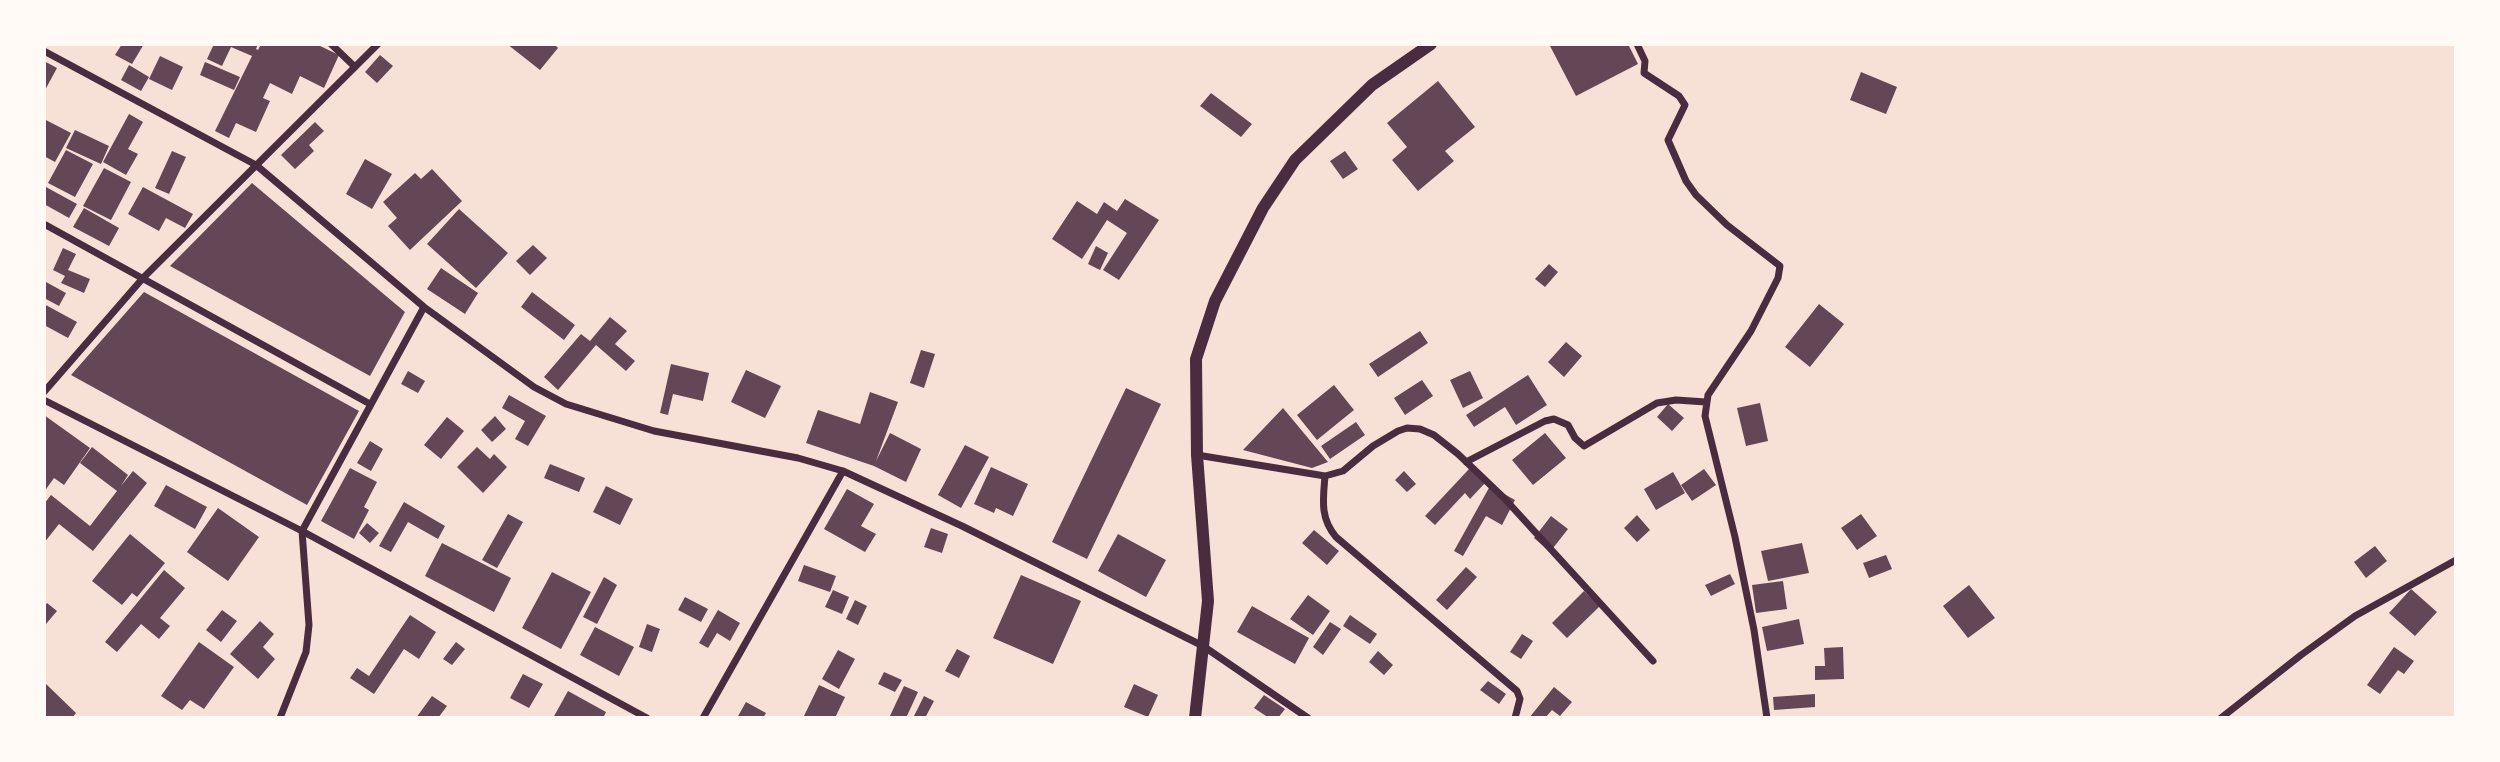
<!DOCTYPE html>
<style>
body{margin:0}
#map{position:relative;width:2500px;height:762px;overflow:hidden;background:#f7e1d7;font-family:Montserrat,sans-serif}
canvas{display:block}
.frame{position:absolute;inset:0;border:46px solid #fffaf5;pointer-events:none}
</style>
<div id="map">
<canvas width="2500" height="762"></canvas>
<div class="frame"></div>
</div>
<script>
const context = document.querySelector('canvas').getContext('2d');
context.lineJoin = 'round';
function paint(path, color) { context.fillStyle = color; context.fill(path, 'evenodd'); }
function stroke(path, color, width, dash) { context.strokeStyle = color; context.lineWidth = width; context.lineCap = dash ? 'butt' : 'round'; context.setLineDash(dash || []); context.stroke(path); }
const building = new Path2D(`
 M122,44H144L132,64L115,55Z
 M214,44H258L256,49L258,50L261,44H316L339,55L324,88L300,76L292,94L270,83L263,98L270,101L256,132L236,123L229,138L215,131L252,56L231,47L222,66L207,59Z
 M507,44H554L558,48L540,70Z
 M1549,44H1628L1638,64L1576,96Z
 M380,55L393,66L377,83L365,72Z
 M160,56L183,67L172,90L149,79Z
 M44,61L57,68L44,92Z
 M205,62L240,77L234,90L200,75Z
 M129,65L149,77L141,91L121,80Z
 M1861,72L1897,87L1886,114L1850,100Z
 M1438,81L1475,127L1445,151L1454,161L1418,191L1392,160L1407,147L1387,123Z
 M1211,93L1252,124L1241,137L1200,106Z
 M129,114L143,122L128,149L138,154L126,175L103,162Z
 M44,119L71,133L55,162L44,156Z
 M315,122L324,131L309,145L314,151L295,169L281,155Z
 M75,130L109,146L101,164L66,148Z
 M66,150L93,164L75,197L48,183Z
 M172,151L186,157L169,194L155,188Z
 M1345,151L1358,169L1343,179L1330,161Z
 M365,159L392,174L372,209L346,194Z
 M104,168L131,182L111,220L83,206Z
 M432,169L462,201L410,250L388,226L397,218L383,202L415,173L421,179Z
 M252,183L405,312L370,376L170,266Z
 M46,187L77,204L69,218L44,204V192Z
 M143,187L193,214L185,228L166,218L159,231L128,214Z
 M1125,199L1159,220L1119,280L1103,270L1127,233L1107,220L1082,259L1052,239L1077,201L1097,214L1104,202L1117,211Z
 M84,208L119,228L109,246L73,227Z
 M459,209L508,253L476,288L427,244Z
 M533,245L547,258L530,275L516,261Z
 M1096,246L1108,253L1100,270L1088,264Z
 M63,248L76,254L68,270L90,279L84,293L61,283L65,276L53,270Z
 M1549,264L1558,272L1545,287L1535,279Z
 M441,268L478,293L465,314L427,289Z
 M46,282L66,293L59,306L44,298Z
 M144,292L359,411L307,505L71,375Z
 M532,292L575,325L564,340L521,307Z
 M44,304L77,322L68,338L44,325Z
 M1819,304L1844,324L1810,367L1785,347Z
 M610,317L627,331L615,344L635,361L626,371L596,345L558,390L544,377L581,334L590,341Z
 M1420,331L1428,343L1378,377L1369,364Z
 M1566,342L1582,356L1564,377L1548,362Z
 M921,350L935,354L924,388L910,383Z
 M671,364L709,373L703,401L673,394L668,415L660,413Z
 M746,370L781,386L765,418L731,402Z
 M408,371L425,381L418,393L401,384Z
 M1470,371L1483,398L1463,408L1450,380Z
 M1528,375L1547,405L1516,425L1505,407L1474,427L1466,415Z
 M1422,380L1433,396L1405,415L1394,398Z
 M1334,385L1354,410L1317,440L1297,415Z
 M1126,388L1161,404L1087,559L1052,542Z
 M870,392L898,402L876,461L890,433L921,449L906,482L874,466L806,443L818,410L860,424Z
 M509,395L546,416L528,446L515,439L525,421L502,408Z
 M1760,403L1768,441L1746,446L1737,408Z
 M1668,404L1684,418L1672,431L1657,417Z
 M1283,408L1328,462L1312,468L1243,450Z
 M44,415L90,448L64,485L54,478L44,492Z
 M495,416L506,429L492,442L481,430Z
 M447,417L464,431L441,459L424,445Z
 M1356,422L1365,435L1330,459L1321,446Z
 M1545,433L1566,458L1533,485L1512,460Z
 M370,441L383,449L371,471L357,463Z
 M965,445L989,457L961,508L938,495Z
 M92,447L128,475L121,486L133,471L147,483L93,551L59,524L44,543V504L51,495L90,526L117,491L80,463Z
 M477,447L490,459L494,454L507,467L483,493L457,467Z
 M550,464L585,478L579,492L544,478Z
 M991,467L1028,484L1013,516L996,508L994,513L974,504Z
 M350,468L377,482L364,507L369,510L354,539L321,521Z
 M1470,468L1486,482L1470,499L1465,493L1435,525L1425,516Z
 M1704,469L1716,485L1692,501L1681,485Z
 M1404,471L1416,484L1407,492L1395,480Z
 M1673,472L1685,493L1656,510L1644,489Z
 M166,485L207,507L195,529L154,506Z
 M606,486L633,499L620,525L593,512Z
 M1490,486L1515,500L1502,525L1486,516L1463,556L1454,551Z
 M847,489L874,504L861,526L876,534L865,552L824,529Z
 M404,502L445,526L438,539L408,522L391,552L379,546Z
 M218,508L259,537L228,581L187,552Z
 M508,514L523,522L497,568L482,560Z
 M1861,514L1877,536L1857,550L1841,528Z
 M1637,515L1650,530L1637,542L1624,528Z
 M1551,516L1568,529L1550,552L1534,538Z
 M367,523L379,533L370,543L359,533Z
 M931,528L948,534L942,553L924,547Z
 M1314,530L1339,551L1327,565L1302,543Z
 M130,534L165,563L137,597L132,593L122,605L92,581Z
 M1118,534L1166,560L1146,597L1098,571Z
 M442,543L511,578L494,612L425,576Z
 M1802,543L1809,573L1768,581L1761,551Z
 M2375,546L2387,561L2366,578L2354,562Z
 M1886,555L1892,569L1869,578L1863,563Z
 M804,565L836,576L830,592L798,581Z
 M1466,567L1477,577L1447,610L1436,600Z
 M164,570L185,588L160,618L170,626L159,639L141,624L117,652L105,642Z
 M552,572L591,592L561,649L522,628Z
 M1730,574L1735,584L1711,596L1705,585Z
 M1021,575L1081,601L1053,664L993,638Z
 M604,577L617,585L597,624L583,617Z
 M1783,581L1787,609L1756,613L1752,585Z
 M1969,585L1995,618L1968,638L1943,606Z
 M2411,589L2437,612L2415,636L2389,613Z
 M833,590L849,597L842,614L825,607Z
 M1584,591L1600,606L1567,638L1552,623Z
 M1308,595L1330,611L1313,635L1290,619Z
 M685,597L708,609L701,622L678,610Z
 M855,600L867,606L858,625L846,619Z
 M47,603L57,611L46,624L44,622V607Z
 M1252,606L1309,638L1295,664L1237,632Z
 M222,610L237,621L221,642L206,630Z
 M718,610L740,623L730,641L717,633L708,648L699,643Z
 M410,615L436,632L419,659L404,649L374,694L350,678L357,668L369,676Z
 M1350,615L1377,634L1370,644L1343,626Z
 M1799,619L1804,644L1767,651L1762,627Z
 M260,621L274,634L263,647L275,659L258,679L230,654Z
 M1330,622L1341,629L1323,655L1313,647Z
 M647,624L660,629L652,652L639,647Z
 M595,627L634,647L619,676L580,655Z
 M1522,634L1533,641L1521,659L1510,652Z
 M199,642L234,667L204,709L190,700L182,710L161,696Z
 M456,642L465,649L452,665L443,659Z
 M1843,647L1844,679L1815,680V666H1825L1824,648Z
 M2394,647L2414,661L2404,674L2398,670L2380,694L2367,685Z
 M957,649L970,656L959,678L945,671Z
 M838,650L855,659L839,689L822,679Z
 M1378,651L1393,665L1384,675L1369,662Z
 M884,672L902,680L895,692L878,684Z
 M523,674L543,684L529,708L510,698Z
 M1488,681L1506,694L1499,704L1480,690Z
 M46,684L76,713L72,718H44Z
 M1134,684L1158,695L1148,717L1124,707Z
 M819,685L845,697L835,718H803Z
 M904,686L918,692L906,718H889Z
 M1554,687L1572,702L1560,716L1552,710L1545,718H1529Z
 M568,691L606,712L603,718H553Z
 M1815,694V707L1774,710L1773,697Z
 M1264,695L1285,709L1278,718H1269L1254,708Z
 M432,696L447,706L438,718H416Z
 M924,696L934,701L925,718H913Z
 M746,702L766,713L763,718H737Z`);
const minor = new Path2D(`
 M331,44L355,67
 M1637,44L1645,61L1644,73L1679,96L1685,105L1668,140L1686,181L1696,195L1727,225L1780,266L1778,278L1751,331L1708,395L1705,416L1735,537L1754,630L1767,718
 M44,51L256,165L424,307L534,387L566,404L654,431L798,458L843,471L962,526L1203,646L1308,718
 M44,224L370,404
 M44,392L143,278L378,44
 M44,400L302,531L647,718
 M1197,455L1325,476L1343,471L1373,446L1398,431L1407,428L1420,429L1434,435L1458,454L1504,498L1653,661
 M1466,462L1545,421L1554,419L1568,425L1575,438L1584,446L1657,403L1676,400L1706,402
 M1325,476C1323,500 1320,518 1336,537L1517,691L1520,699L1515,718
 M280,718L306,652L309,625L302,531L424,307
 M703,718L843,471
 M2221,718L2301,655L2355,616L2456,560`);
const tertiary = new Path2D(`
 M1195,718L1208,601L1197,455L1196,359L1215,301L1263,208L1295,160L1372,85L1431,44`);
paint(building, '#644757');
stroke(minor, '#4a2c40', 7);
stroke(tertiary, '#4a2c40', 12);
</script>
